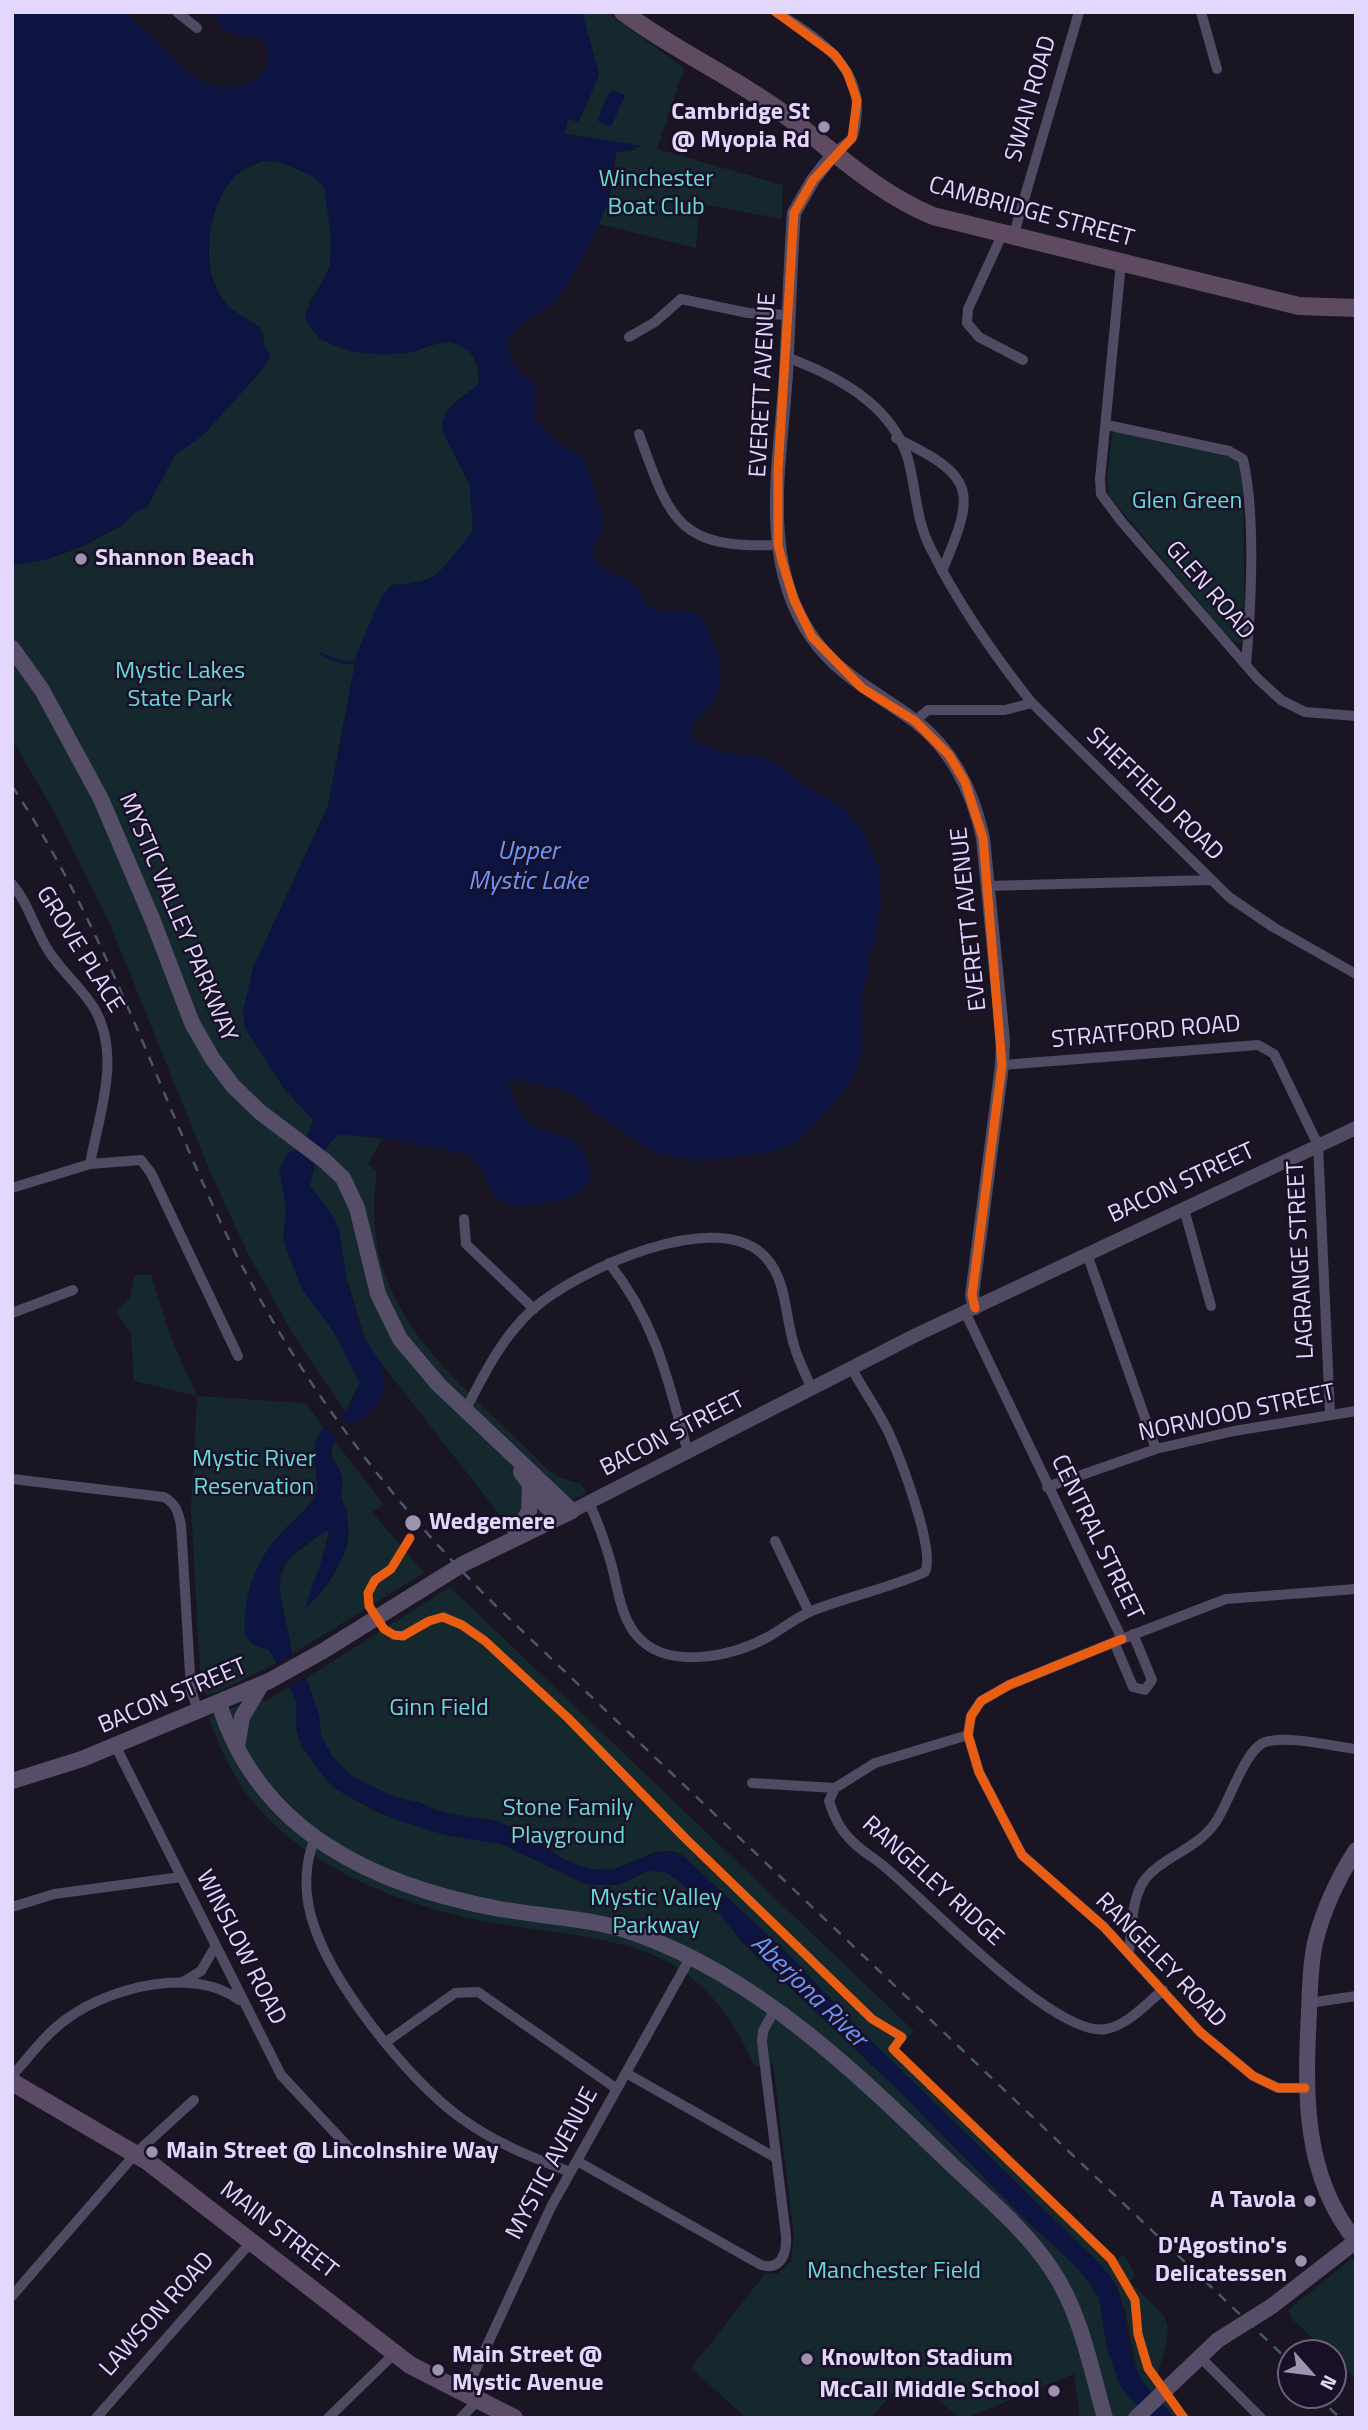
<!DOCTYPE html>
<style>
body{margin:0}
#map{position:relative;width:1368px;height:2430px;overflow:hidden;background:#1a1522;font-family:"Titillium Web",sans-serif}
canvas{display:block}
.frame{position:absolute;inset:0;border:14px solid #e4d7fe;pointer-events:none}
.north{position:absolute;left:1277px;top:2339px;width:70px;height:70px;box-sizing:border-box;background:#191027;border:2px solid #6a607d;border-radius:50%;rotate:118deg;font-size:19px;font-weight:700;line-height:28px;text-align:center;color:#e4d7fe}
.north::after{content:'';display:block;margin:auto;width:24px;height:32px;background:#9d93b1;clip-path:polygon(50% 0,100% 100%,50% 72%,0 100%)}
</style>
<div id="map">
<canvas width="1368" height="2430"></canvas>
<div class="frame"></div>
<div class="north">N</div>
</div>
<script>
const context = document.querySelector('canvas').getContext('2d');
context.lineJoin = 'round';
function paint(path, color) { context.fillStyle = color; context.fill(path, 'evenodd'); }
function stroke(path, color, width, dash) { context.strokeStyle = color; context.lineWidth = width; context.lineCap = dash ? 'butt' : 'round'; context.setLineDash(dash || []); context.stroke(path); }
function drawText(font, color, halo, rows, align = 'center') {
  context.font = font + ' "Titillium Web",sans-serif'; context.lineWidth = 5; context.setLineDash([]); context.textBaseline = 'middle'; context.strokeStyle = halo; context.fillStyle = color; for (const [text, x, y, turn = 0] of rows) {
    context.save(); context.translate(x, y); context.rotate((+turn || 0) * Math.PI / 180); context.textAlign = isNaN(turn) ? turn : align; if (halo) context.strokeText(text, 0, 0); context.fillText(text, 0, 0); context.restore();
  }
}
const green = new Path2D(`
 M582,12H606L684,68L657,149L783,185L782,219L707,205L699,213L696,248L599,224L613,184L616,152L635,150L630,144L565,134L568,118L578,121L582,115L599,75Z
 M263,160C281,161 305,168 319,180C333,193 334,247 330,265C326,279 316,291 308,303L319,339C346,348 372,355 400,354C415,353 428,345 442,343C469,337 479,362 479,384L464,396L443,432L470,485L473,531C450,557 436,591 395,585L373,619L357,653L328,806L271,929L243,1011L283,1087L313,1120L309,1133L280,1174L286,1207V1246L307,1296L334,1332L360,1383L345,1411L296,1339L249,1256L211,1174L109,922L57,817L12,739V565L57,556L83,546L124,524L134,513L147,507L175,455L202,436L263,369L264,335C252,321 235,315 224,301C200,270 206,208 232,179C242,168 252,167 263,160Z
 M1115,430L1227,455L1240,463L1243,474L1245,639L1239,644L1230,639L1109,496L1107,476L1112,436Z
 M341,1134L382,1139L368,1164L377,1172C355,1315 463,1381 548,1470L561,1478L581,1484L587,1493L510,1528L367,1345L346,1276L339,1230L310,1186C310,1170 324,1138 341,1134Z
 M135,1275H151L171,1338L197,1396L306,1403L323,1428C303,1455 326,1472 316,1496C306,1510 294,1520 282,1532C255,1561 238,1604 251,1643L269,1650L277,1663L211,1695L205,1693L201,1688L191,1508L197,1396L134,1381L131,1333L116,1312L130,1298Z
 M334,1440L384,1505L372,1512L424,1573L292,1654C288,1610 260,1573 307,1545C316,1539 318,1530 329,1531L315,1586L306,1607C334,1586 352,1546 347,1512C346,1506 342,1502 341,1497C340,1490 343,1482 341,1475C337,1460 328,1457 334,1440Z
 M450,1587L914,2031L897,2049L1118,2259L1124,2254L1135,2275L1130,2282C1174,2326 1175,2315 1157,2376L1189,2418H1173L1147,2390L1137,2371L1125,2310L1116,2284L1098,2262L861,2031L790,1956L683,1856C654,1838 630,1873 602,1871C567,1868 534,1839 502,1823C487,1816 472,1819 456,1816C441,1813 429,1805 416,1802C378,1793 345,1780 325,1744C315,1725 315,1698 306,1678Z
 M290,1687L297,1705L296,1727L301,1745L332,1786L353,1799L379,1813L443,1834L501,1844L583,1883H623L648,1871H662L676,1877L720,1914L740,1940L892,2084L1080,2271L1099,2297L1107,2348L1121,2386L1151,2418H1080L1074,2374L966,2418H960L908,2375L871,2418H746L691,2368L765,2274H777L791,2261L794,2236L773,2064L755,2067C696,1933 614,1944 489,1922C402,1906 300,1866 246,1793C229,1770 219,1743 208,1717L261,1697L264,1702Z
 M1351,2259H1356V2380L1333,2358V2353H1328L1292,2319L1288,2310Z`);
const water = new Path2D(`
 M12,12H125C134,22 144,29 154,38C179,61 200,96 239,85C249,83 257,80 263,72C270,63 270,51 264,41C243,34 220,37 214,12H582L599,75L578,122L568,119L565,134L644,146L616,152C612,166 614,180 610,194C604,219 571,285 553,303C540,315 514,322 509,341C505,361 521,373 535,383L536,419L557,442L585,459L604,520L603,530L593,546C590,572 619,573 634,585C643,592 642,604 655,609C669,614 684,610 698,613C713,637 731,674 713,702C707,711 697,718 691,727L692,740L728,754L749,755L770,760L818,794L842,806L863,831L879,870L881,908L877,917L876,941L869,955L868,976L861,992L862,1049L855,1074L839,1098L794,1144L770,1152L697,1161L653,1152L596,1114L580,1099L557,1088L511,1079L508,1087C515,1097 517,1111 527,1120C551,1145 578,1120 591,1173C587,1189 576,1197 560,1200C530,1205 505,1218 488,1183C483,1173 480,1162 470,1155L373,1136L337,1135L315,1163L310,1186L333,1216L339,1230L346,1276L361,1333L381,1363L385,1391C377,1419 336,1427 332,1448C329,1460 340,1467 342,1478C343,1485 340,1493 342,1499C346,1513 350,1526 348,1541C345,1560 321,1596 305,1608L329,1539L328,1530L293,1553L280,1571L279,1587L292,1654L308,1682L319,1715L321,1736L333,1757L351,1776L399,1799L419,1802L435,1811L500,1822L550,1849L567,1862L591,1869L612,1870L654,1853L674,1852L683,1856L790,1956L861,2031L1108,2273C1128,2302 1122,2334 1135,2366C1144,2391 1164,2400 1173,2418H1151L1126,2394L1118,2381L1107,2348L1099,2297L1077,2267L1029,2223L892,2084L740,1940L720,1914L666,1872L648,1871L618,1885H589L501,1844L449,1836L397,1820L344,1794L327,1781L301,1745L296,1727V1699L274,1658L269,1650L251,1643L245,1635C242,1602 254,1564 276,1539C290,1522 309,1511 318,1490L313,1453L316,1439L323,1428L348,1408L360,1384L334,1332L302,1289L283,1240L286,1207L279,1169L287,1154L296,1150L308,1133L313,1120L283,1087L245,1028L243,1011L253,968L328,806L357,653L380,600L391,585C449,581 439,570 473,531L470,485L443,432C439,408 462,398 479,384L478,361C471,351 459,343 446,342C433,342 417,352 404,353C373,358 312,351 305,314L330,266L331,237L324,187C315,175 304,173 292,167C221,134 189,253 222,299C232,313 248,318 261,328L263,345L271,355L263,369L202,436L175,455L147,507L134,513L124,524L83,546L45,560L12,565Z
 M612,90L625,95L611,127L598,121L604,102Z`);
const pier = new Path2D(`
 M339,1411L353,1430L337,1442L324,1423Z
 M295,1652L309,1676L287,1688L274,1665Z`);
const stream = new Path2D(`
 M321,654L344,663L356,662`);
const minor = new Path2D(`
 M177,12L197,28
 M776,12C812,34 859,63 857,111C856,120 856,131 852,138C848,143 840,148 835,152
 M1201,12L1217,69
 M1002,235L968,309L967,323L979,337L1023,360
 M1013,237L1079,12
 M1121,263L1100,479L1101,494L1121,521L1258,679L1281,700L1305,712L1356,716
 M629,337L655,322L681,299L748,313L788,315
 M786,357C835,375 892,404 908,459C916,488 916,520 930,547C958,604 993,654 1032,703
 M1107,425L1229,451L1243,459C1256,516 1251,606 1246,665
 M639,434C670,520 677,549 778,545
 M896,438C977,477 976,491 942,571
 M915,721L928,710H1005L1032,703L1229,897L1273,927L1356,974
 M12,884C29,904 34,928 48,950C61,971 81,987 94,1008C122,1056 99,1114 90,1164
 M987,886L1211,880
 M1002,1065L1258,1045L1274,1054L1318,1145L1330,1414
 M12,1188L90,1164L141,1160L151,1173L238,1356
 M1184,1209L1211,1306
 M464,1219L466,1244L534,1309
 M1087,1254L1156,1449
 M609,1263C657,1324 668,1380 688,1453
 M965,1312L1122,1639L1226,1599L1356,1589
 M12,1313L73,1290
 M465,1411C484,1374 502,1337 533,1309C576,1271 720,1203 767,1259C787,1282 785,1316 794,1345C798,1360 806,1375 812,1389
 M12,1479L164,1497C176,1504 178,1511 181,1525L191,1690L198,1711
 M1047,1487L1156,1449L1234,1431L1356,1411
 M589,1503C598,1522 605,1542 611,1563C618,1588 620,1617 638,1637C669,1671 733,1656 768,1637C784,1628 798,1616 814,1610C850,1596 890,1588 925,1572C936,1550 899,1455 888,1431C877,1409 863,1389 852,1369
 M775,1541L809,1612
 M1122,1639L1009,1685L981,1701L971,1716L968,1735L979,1772L1022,1855L1104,1927L1200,2032L1253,2076L1278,2088H1305
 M1114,1642L1133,1687L1145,1690L1152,1680L1133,1634
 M115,1745L281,2075L353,2152
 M752,1783L835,1788L875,1763L968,1735
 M835,1788L829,1801C833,1814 839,1828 849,1838C859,1850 875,1858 886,1868C926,1901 1056,2039 1106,2029C1128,2025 1147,2003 1163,1990
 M315,1838C305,1862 304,1890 311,1916C328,1980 408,2080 461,2118C495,2143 531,2157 570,2172
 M12,1907L54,1894L181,1877
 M1129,1952C1132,1930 1131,1904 1142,1884C1156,1859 1196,1851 1215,1823C1229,1804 1244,1750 1265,1742C1287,1735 1332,1746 1356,1749
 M183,1982L201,1971L215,1947
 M1309,2003L1356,1996
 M386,2042L455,1993L478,1992L617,2089
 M626,2073L776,2158
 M12,2076C30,2056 46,2033 68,2018C110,1987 195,1966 239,2000
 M577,2161L761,2265C781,2271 787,2253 786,2236L762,2042L763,2031L774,2011
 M12,2296L136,2153L194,2100
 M1199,2356L1261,2418
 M464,2395L551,2207L690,1958
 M96,2418L252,2241
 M328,2418L394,2354
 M461,2418L477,2401`);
const tertiary = new Path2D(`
 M835,152L813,180L794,213C790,266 789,319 786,373C781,460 758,560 812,637C840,677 878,693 915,721C953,750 973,792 983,838L1003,1041L1002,1065L972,1295L975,1308
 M572,1511L916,1335L1356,1128`);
const secondary = new Path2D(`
 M12,648L42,690L101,799L153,921L192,1023L212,1058L233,1086L260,1112L325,1161L343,1178L357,1208L378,1294L400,1339L438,1384L572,1511L463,1564L323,1651L269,1681L82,1759L12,1781
 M521,1472L545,1505L558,1517
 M515,1535L529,1511L530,1485
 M219,1703C258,1832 375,1886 500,1909C546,1917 593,1918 637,1934C760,1978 860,2076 952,2165C987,2198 1026,2230 1052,2270C1081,2313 1091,2369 1105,2418
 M237,1747L242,1717L260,1687
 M1356,1850C1338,1878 1323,1910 1315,1943C1310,1965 1310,1988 1309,2012C1305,2091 1302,2175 1356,2241
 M1136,2418L1218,2340L1272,2306L1356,2241`);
const primary = new Path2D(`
 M12,2082L147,2161L410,2365L514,2418`);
const trunk = new Path2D(`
 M623,12C671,48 724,72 773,106C825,143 874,192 933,216L1299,306L1356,308`);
const rail = new Path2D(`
 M12,786C107,928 157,1091 231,1244C298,1379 389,1500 496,1606L1291,2363
 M1316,2395L1340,2418`);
const cycleway = new Path2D(`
 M776,12L835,55L847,72L857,100L852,138L813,180L794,213L778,471V545L782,561L794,600L812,637L862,688L915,721L949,755L965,782L983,838L1002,1065L972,1295L975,1308
 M410,1538L391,1569L375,1580L368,1593L369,1606L384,1629L394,1635L403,1636L429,1621L443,1617L462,1625L485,1641L568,1718L686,1839L872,2019L902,2037L893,2049L1111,2259L1135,2300L1138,2334L1148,2368L1184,2418
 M1122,1639L1009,1685L981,1701L971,1716L968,1735L979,1772L1022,1855L1104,1927L1200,2032L1253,2076L1278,2088H1305`);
const markers = [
 [824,127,7,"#9d93b1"],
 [81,559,7,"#9d93b1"],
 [413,1523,9,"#9d93b1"],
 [152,2152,7,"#9d93b1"],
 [1310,2201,7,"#9d93b1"],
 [1301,2261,7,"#9d93b1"],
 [807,2359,7,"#9d93b1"],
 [438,2370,7,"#9d93b1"],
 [1054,2391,7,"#9d93b1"]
];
const streetNames = [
 ["SWAN ROAD",1032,99,-74],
 ["CAMBRIDGE STREET",1031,213,15],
 ["EVERETT AVENUE",764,385,-87],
 ["GLEN ROAD",1209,591,49],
 ["SHEFFIELD ROAD",1154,795,44],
 ["MYSTIC VALLEY PARKWAY",177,918,67],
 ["EVERETT AVENUE",970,919,-96],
 ["GROVE PLACE",79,950,58],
 ["STRATFORD ROAD",1146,1033,-5],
 ["BACON STREET",1182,1184,-25],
 ["LAGRANGE STREET",1302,1260,-93],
 ["NORWOOD STREET",1237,1414,-12],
 ["BACON STREET",673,1435,-27],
 ["CENTRAL STREET",1096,1538,64],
 ["BACON STREET",173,1697,-23],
 ["RANGELEY RIDGE",932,1882,42],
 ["WINSLOW ROAD",240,1948,63],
 ["RANGELEY ROAD",1160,1961,46],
 ["MYSTIC AVENUE",553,2164,-62],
 ["MAIN STREET",278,2231,38],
 ["LAWSON ROAD",158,2315,-48]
];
const poiNames = [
 ["Cambridge St",810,113,"right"],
 ["@ Myopia Rd",810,141,"right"],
 ["Shannon Beach",95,559],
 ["Wedgemere",429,1523],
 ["Main Street @ Lincolnshire Way",166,2152],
 ["A Tavola",1296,2201,"right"],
 ["D'Agostino's",1287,2247,"right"],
 ["Delicatessen",1287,2275,"right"],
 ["Main Street @",452,2356],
 ["Mystic Avenue",452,2384],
 ["Knowlton Stadium",821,2359],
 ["McCall Middle School",1040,2391,"right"]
];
const parkNames = [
 ["Winchester",656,180],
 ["Boat Club",656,208],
 ["Glen Green",1187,502],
 ["Mystic Lakes",180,672],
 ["State Park",180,700],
 ["Mystic River",254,1460],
 ["Reservation",254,1488],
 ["Ginn Field",439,1709],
 ["Stone Family",568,1809],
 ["Playground",568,1837],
 ["Mystic Valley",656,1899],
 ["Parkway",656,1927],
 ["Manchester Field",894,2272]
];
const waterNames = [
 ["Upper",528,853],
 ["Mystic Lake",528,883],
 ["Aberjona River",808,1992,44]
];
paint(green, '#14282e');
paint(water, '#0d1441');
paint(pier, '#1a1522');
stroke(stream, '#0d1441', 2.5);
stroke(minor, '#504b62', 10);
stroke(tertiary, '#504b62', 14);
stroke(secondary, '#564e68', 16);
stroke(primary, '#5b4b67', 18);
stroke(trunk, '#5e4b62', 18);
stroke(rail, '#4a566d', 2.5, [10, 9]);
stroke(cycleway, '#e95d12', 9);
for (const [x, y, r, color] of markers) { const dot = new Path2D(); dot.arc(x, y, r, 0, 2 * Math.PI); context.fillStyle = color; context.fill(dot); stroke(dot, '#191027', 2.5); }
drawText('24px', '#e4d7fe', '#191027', streetNames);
drawText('bold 24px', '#e4d7fe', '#191027', poiNames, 'left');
drawText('24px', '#64dcd9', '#191027', parkNames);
drawText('italic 26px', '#6997fa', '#191027', waterNames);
</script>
